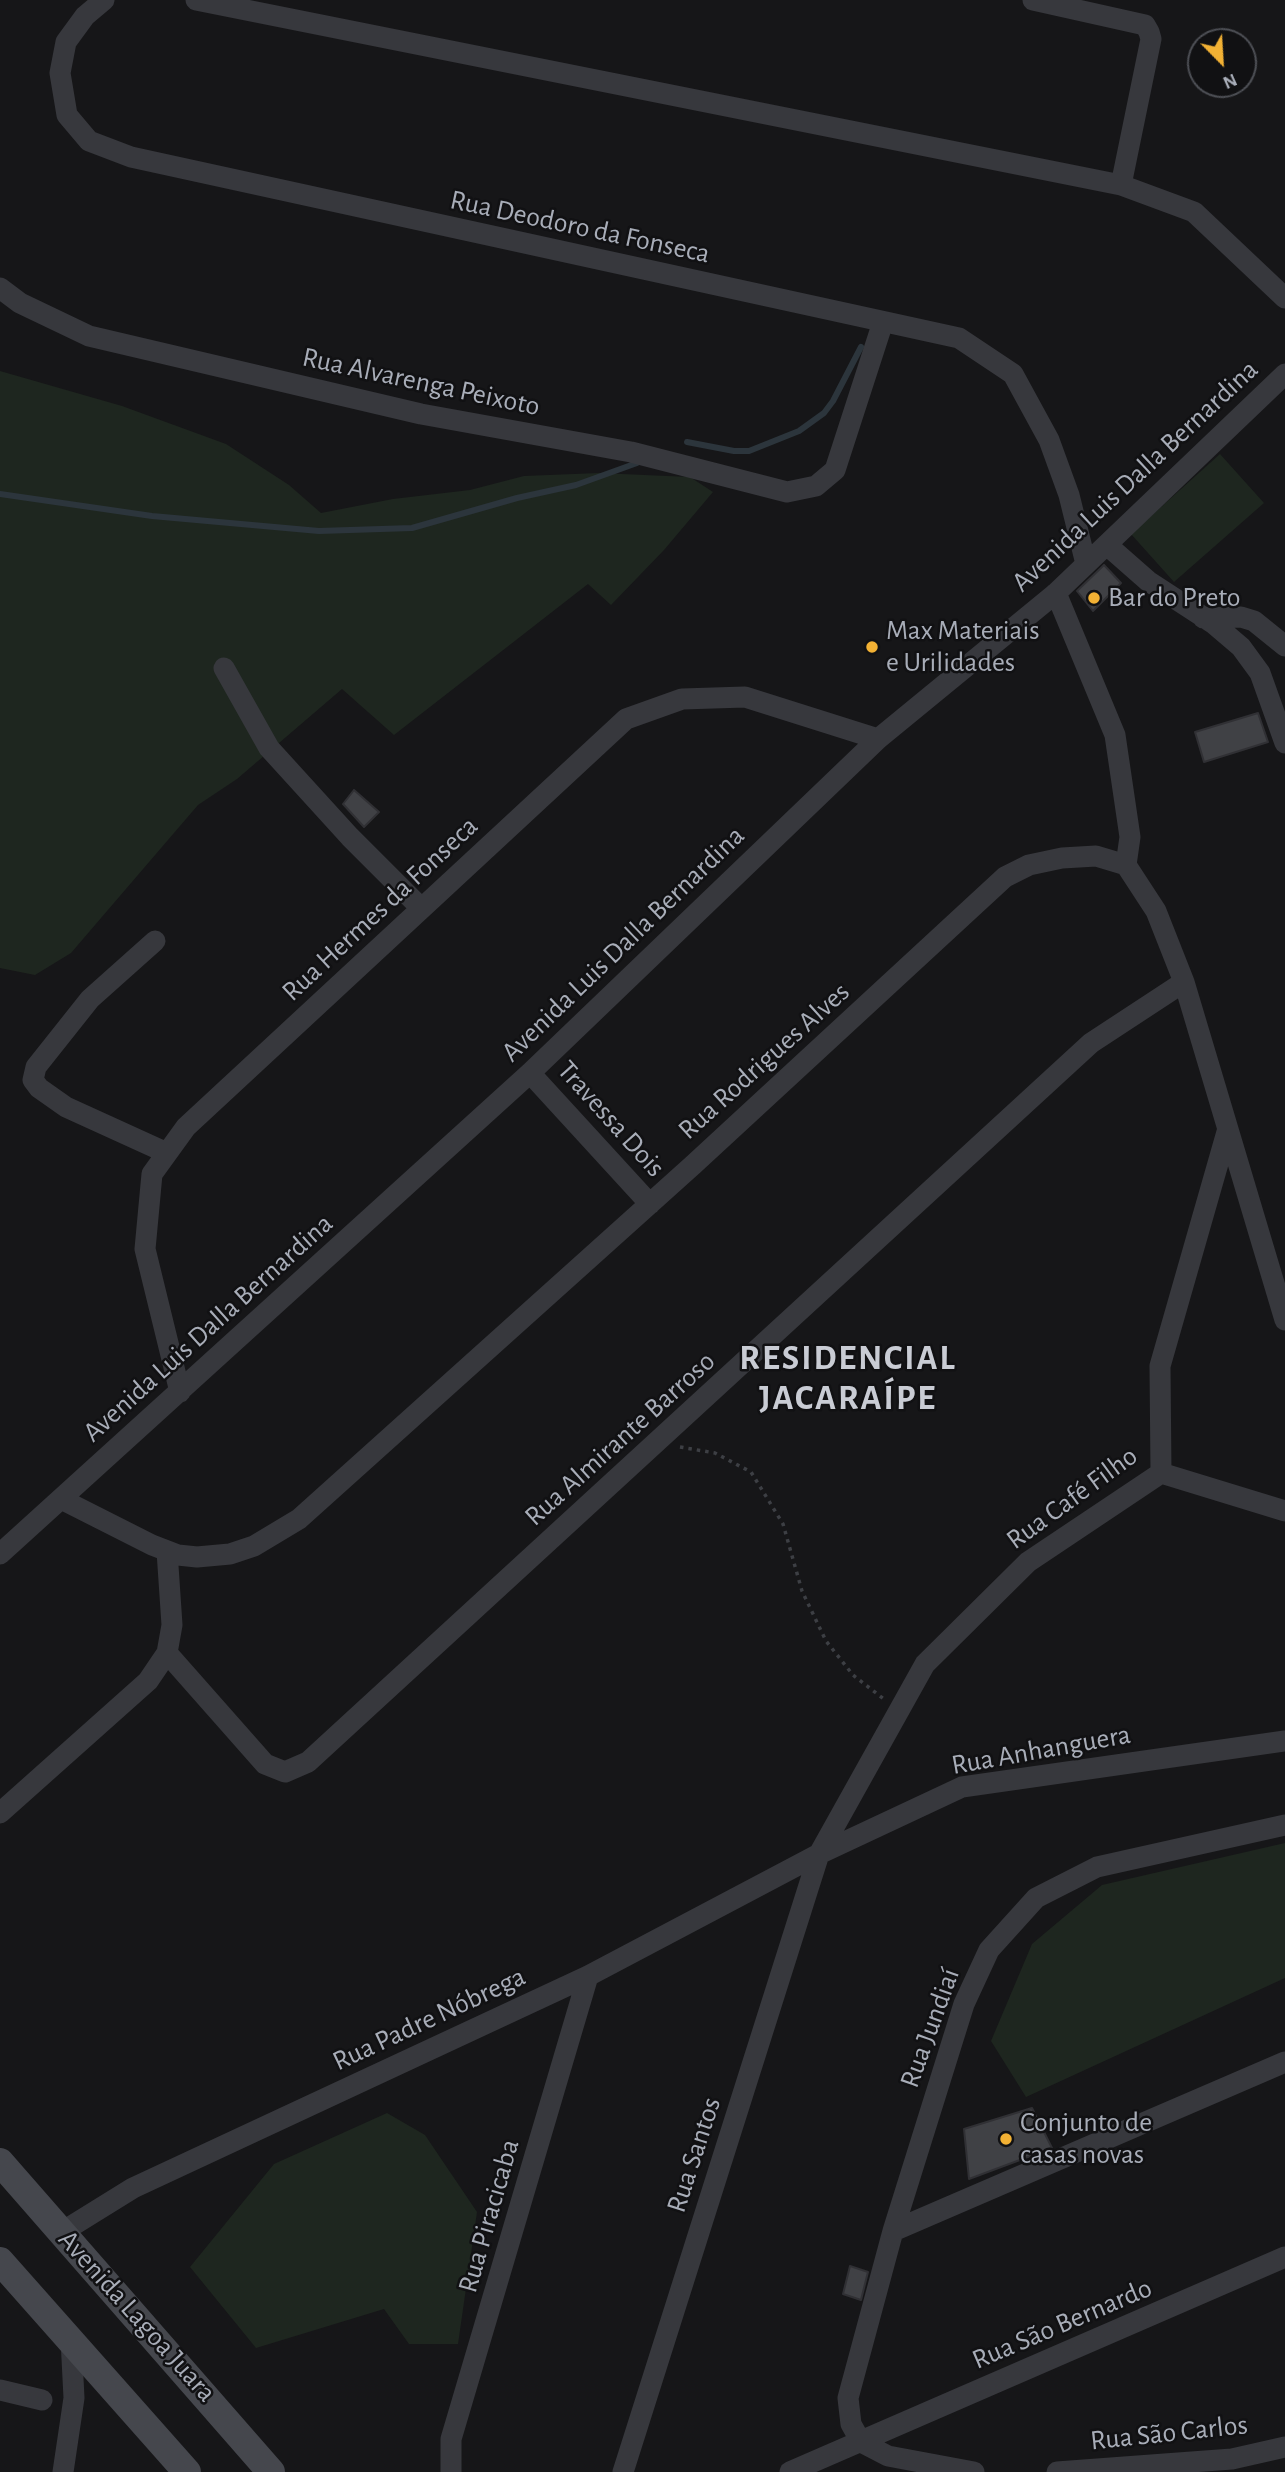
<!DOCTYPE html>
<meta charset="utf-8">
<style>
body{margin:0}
#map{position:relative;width:1285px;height:2472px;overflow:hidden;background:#161618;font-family:"Alegreya Sans",sans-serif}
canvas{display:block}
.north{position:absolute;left:1187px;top:28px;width:70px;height:70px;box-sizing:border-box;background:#111113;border:2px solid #4d4f55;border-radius:50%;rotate:156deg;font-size:19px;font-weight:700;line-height:28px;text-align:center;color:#a8adb8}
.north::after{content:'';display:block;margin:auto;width:24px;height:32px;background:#f2b134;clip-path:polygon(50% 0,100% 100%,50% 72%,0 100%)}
</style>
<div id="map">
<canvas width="1285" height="2472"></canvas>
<div class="north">N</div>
</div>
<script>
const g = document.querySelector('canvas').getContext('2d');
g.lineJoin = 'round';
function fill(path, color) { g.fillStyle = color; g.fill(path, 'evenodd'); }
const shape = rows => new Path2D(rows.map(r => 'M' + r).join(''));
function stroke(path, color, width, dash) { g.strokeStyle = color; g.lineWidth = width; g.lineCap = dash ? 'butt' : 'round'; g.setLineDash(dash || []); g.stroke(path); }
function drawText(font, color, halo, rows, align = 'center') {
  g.font = font + ' "Alegreya Sans",sans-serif'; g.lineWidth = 5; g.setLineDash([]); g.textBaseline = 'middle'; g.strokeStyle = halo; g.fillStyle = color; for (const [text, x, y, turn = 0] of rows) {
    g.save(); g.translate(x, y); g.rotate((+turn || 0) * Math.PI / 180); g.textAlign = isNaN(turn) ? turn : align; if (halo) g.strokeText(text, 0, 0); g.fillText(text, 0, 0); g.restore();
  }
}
const green = shape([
 [0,371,122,406,226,444,289,485,321,513,393,499,470,490,524,476,599,473,690,477,713,492,664,550,611,605,588,584,394,735,342,689,237,779,198,805,71,953,35,975,0,968],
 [1220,454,1264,503,1174,582,1131,534],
 [1285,1843,1285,1978,1026,2097,991,2041,1032,1944,1102,1885],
 [387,2113,425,2135,477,2212,458,2344,409,2344,384,2309,256,2348,190,2267,274,2164]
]);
const stream = shape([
 [687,442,734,451,749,451,799,431,824,413,833,401,861,347],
 [0,494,152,516,319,531,412,528,517,498,576,485,637,463]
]);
const building = shape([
 [1104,565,1121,583,1093,611,1077,591,1104,565],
 [1258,713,1268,742,1204,762,1195,732,1258,713],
 [354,790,379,812,364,827,343,804,354,790],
 [1032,2108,1052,2148,969,2179,964,2129,1032,2108],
 [850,2266,868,2272,861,2300,843,2294,850,2266]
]);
const path = shape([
 [680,1447,715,1453,751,1472,783,1524,802,1591,826,1641,853,1675,885,1700]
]);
const minor = shape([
 [104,0,85,16,66,42,60,73,67,115,89,141,131,157,959,338,1013,374,1049,440,1069,495,1086,564],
 [196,0,1121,185,1194,212,1285,298],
 [1033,0,1145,25,1149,32,1151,39,1121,185],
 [0,288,20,303,89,336,421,414,631,452,787,492,816,486,835,470,883,322],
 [1107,545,1148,581,1214,624,1241,647,1260,673,1285,743],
 [1056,593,1115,735,1130,837,1126,865],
 [1203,618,1241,617,1254,621,1285,646],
 [224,668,269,748,350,837,421,908],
 [155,941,90,999,36,1067,33,1080,39,1088,66,1107,167,1153],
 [530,1073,650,1204],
 [180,1392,145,1249,152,1174,186,1127,626,719,682,699,745,697,878,739],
 [1161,1473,1160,1366,1227,1132],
 [1161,1473,1285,1511],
 [61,1499,152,1545,178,1555,197,1557,230,1554,254,1546,299,1519,693,1165,1005,877,1029,865,1062,858,1096,856,1126,865,1156,911,1184,982,1285,1320],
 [0,1554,530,1073,878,739,1056,593,1285,374],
 [167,1653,265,1764,285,1772,308,1762,1091,1043,1184,982],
 [0,1813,148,1681,167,1653,172,1625,167,1551],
 [893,2231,1285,2062],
 [62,2232,133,2188,588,1976,819,1854,962,1787,1285,1741],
 [0,2390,42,2400],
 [861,2442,851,2424,848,2398,893,2231,964,2004,989,1950,1036,1898,1097,1867,1285,1825],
 [861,2442,888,2456,974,2472],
 [63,2472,74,2398,71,2339],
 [451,2472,451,2439,588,1976],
 [623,2472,819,1854,925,1664,1028,1562,1161,1473],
 [790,2472,1285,2257],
 [1057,2472,1232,2459,1285,2447]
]);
const secondary = shape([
 [0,2162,271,2472],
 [0,2261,187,2472]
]);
const markers = [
 [1094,598,7,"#f2b134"],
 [872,647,7,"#f2b134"],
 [1006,2139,7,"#f2b134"]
];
const streetNames = [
 ["Rua Deodoro da Fonseca",580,227,12],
 ["Rua Alvarenga Peixoto",421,382,12],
 ["Avenida Luis Dalla Bernardina",1135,476,-43],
 ["Rua Hermes da Fonseca",380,909,-43],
 ["Avenida Luis Dalla Bernardina",623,944,-44],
 ["Rua Rodrigues Alves",764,1061,-42],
 ["Travessa Dois",611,1119,48],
 ["Avenida Luis Dalla Bernardina",208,1328,-42],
 ["Rua Almirante Barroso",620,1439,-42],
 ["Rua Café Filho",1072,1498,-36],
 ["Rua Anhanguera",1041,1750,-10],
 ["Rua Padre Nóbrega",429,2019,-25],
 ["Rua Jundiaí",930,2028,-70],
 ["Rua Santos",694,2155,-72],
 ["Rua Piracicaba",489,2216,-74],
 ["Avenida Lagoa Juara",137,2316,48],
 ["Rua São Bernardo",1062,2324,-23],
 ["Rua São Carlos",1169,2433,-6]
];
const poiNames = [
 ["Bar do Preto",1108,598],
 ["Max Materiais",886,631],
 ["e Urilidades",886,663],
 ["Conjunto de",1020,2123],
 ["casas novas",1020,2155]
];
const districtNames = [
 ["RESIDENCIAL",848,1358],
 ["JACARAÍPE",848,1398]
];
fill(green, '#1e261f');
stroke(stream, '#2c353c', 6);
fill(building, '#404145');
stroke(building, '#303034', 2);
stroke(path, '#3d3f44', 3.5, [3.5, 5]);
stroke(minor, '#37383d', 21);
stroke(secondary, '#45474d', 28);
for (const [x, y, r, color] of markers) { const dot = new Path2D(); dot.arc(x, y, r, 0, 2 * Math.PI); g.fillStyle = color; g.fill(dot); stroke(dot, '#111113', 2.5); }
drawText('28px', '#a8adb8', '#111113', streetNames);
drawText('28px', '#a8adb8', '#111113', poiNames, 'left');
g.letterSpacing = '2px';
drawText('bold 35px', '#c9ccd4', '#111113', districtNames);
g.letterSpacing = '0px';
</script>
